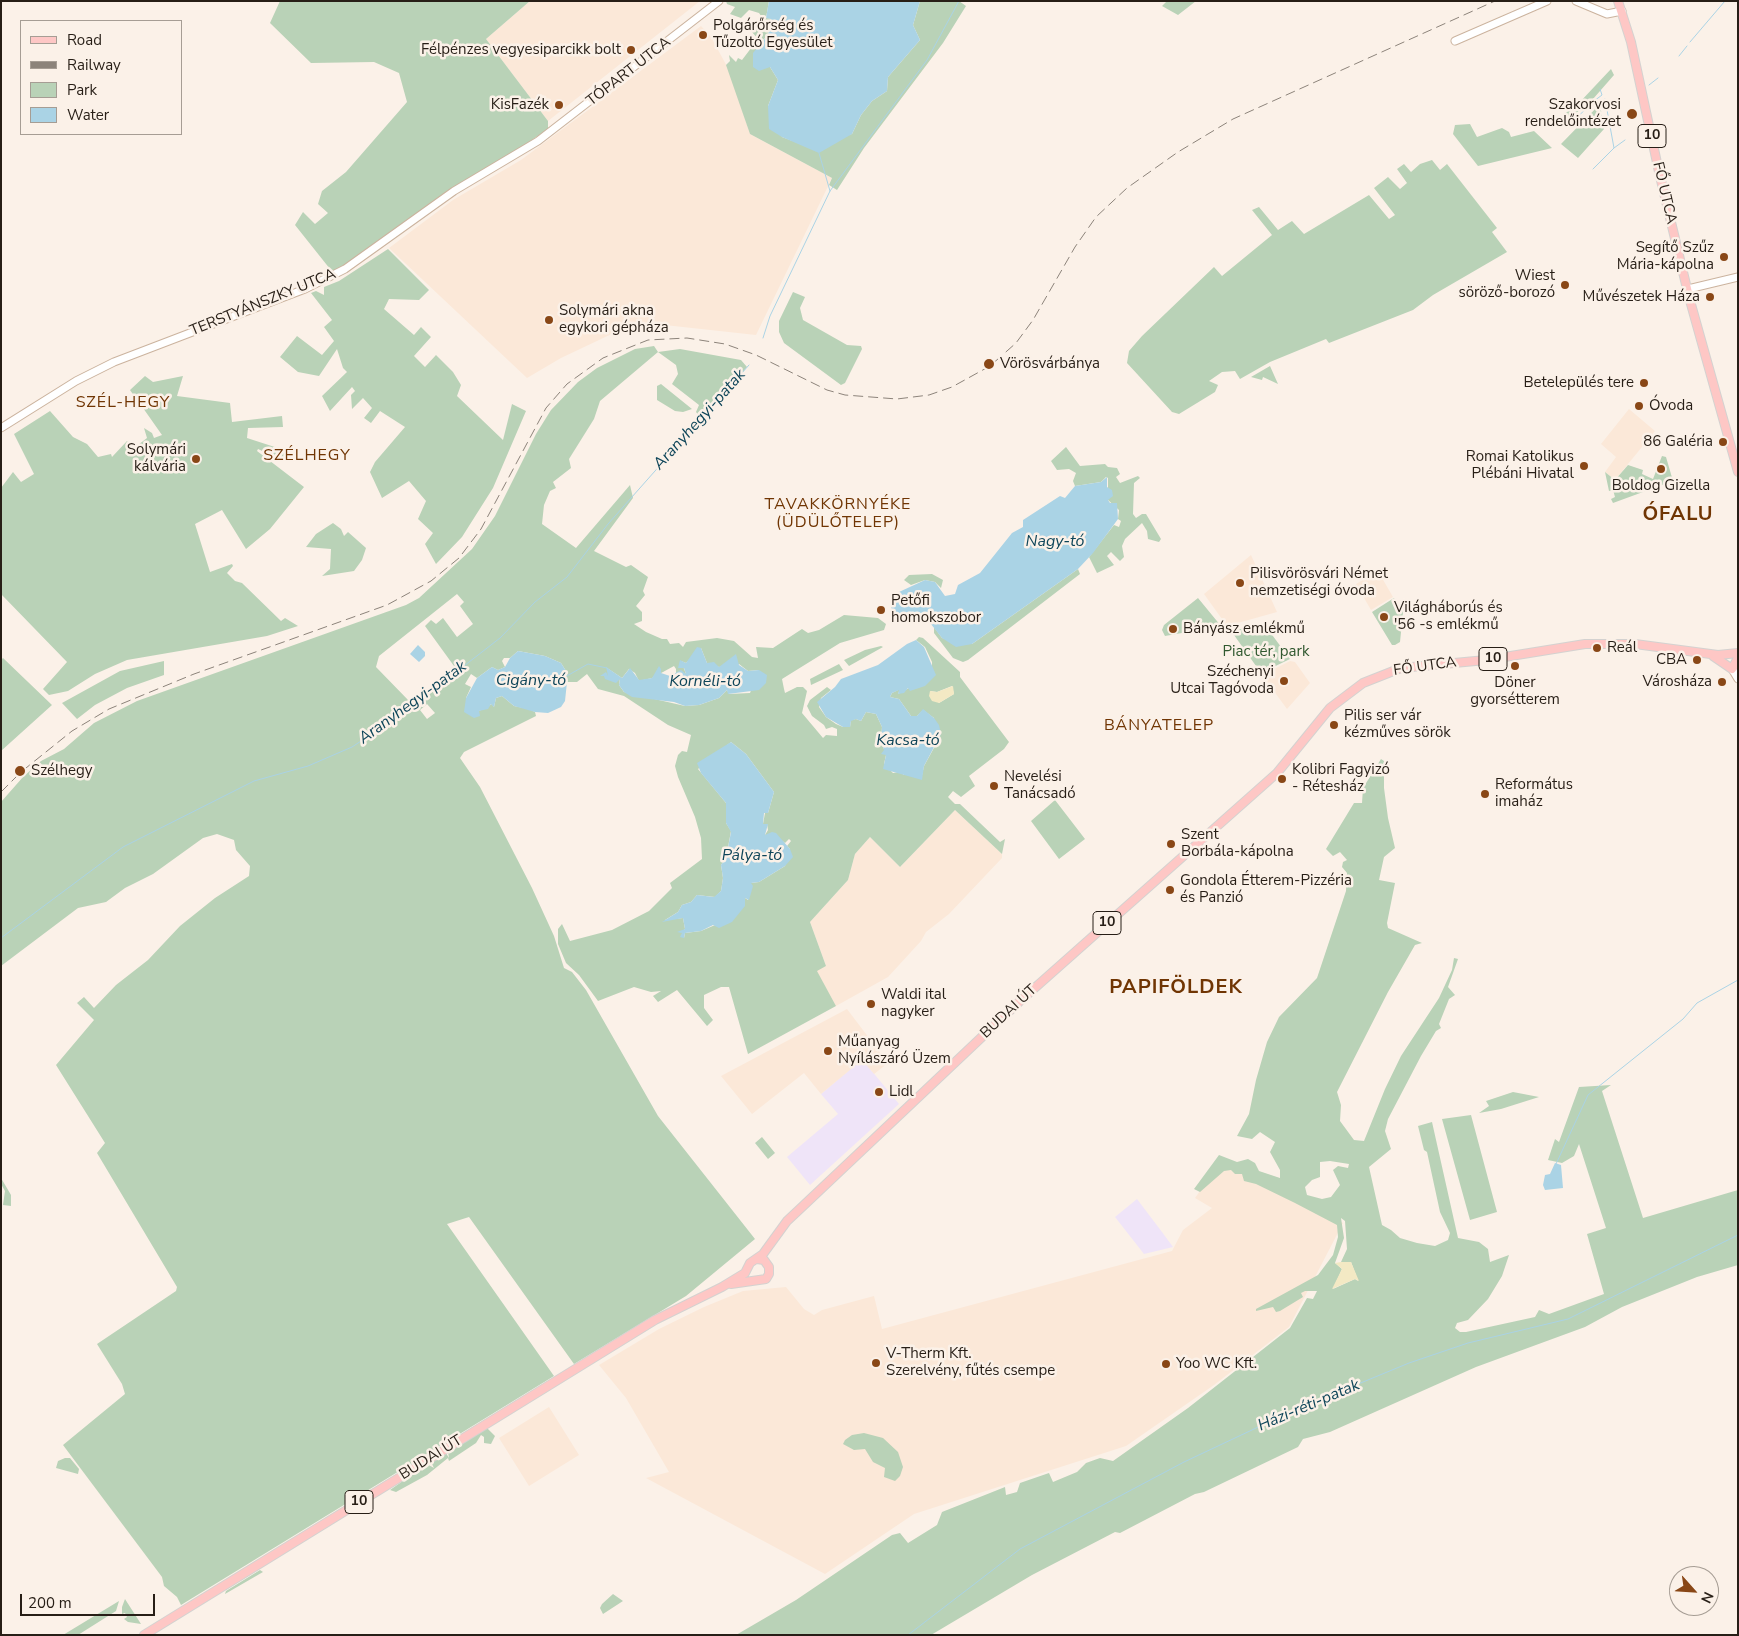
<!DOCTYPE html>
<meta charset="utf-8">
<style>
body{margin:0}
#map{position:relative;width:1739px;height:1636px;overflow:hidden;background:#fbf1e8;font-family:"Nunito Sans",sans-serif}
canvas{display:block}
.frame{position:absolute;inset:0;border:2px solid #271e16;pointer-events:none}
.legend{position:absolute;left:20px;top:20px;width:162px;height:115px;box-sizing:border-box;background:#fbf1e8;border:1px solid #a69d94;margin:0;padding:6px 9px;list-style:none;font-size:15px;color:#271e16}
.legend li{display:flex;align-items:center;gap:10px;height:25px}
.legend b{width:25px;border:1px solid #a69d94}
.north{position:absolute;left:1669px;top:1566px;width:50px;height:50px;box-sizing:border-box;background:#fbf1e8;border:1px solid #a69d94;border-radius:50%;rotate:116deg;font-size:14px;font-weight:700;line-height:20px;text-align:center;color:#271e16}
.north::after{content:'';display:block;margin:auto;width:18px;height:22px;background:#894716;clip-path:polygon(50% 0,100% 100%,50% 72%,0 100%)}
.scale{position:absolute;left:20px;top:1594px;width:135px;height:22px;box-sizing:border-box;border:2px solid #271e16;border-top:0;padding-left:6px;font-size:15px;line-height:18px;white-space:nowrap;color:#271e16;-webkit-text-stroke:4px #fbf1e8;paint-order:stroke}
</style>
<div id="map">
<canvas width="1739" height="1636"></canvas>
<div class="frame"></div>
<ul class="legend">
<li><b style="height:6px;background:#fec7c5"></b>Road</li>
<li><b style="height:6px;background:#8c837a"></b>Railway</li>
<li><b style="height:14px;background:#b9d2b7"></b>Park</li>
<li><b style="height:14px;background:#aad3e5"></b>Water</li>
</ul>
<div class="north">N</div>
<div class="scale">200 m</div>
</div>
<script>
const g = document.querySelector('canvas').getContext('2d');
g.lineJoin = 'round';
function fill(path, color) { g.fillStyle = color; g.fill(path, 'evenodd'); }
const shape = rows => new Path2D(rows.map(r => 'M' + r).join(''));
function stroke(path, color, width, dash) { g.strokeStyle = color; g.lineWidth = width; g.lineCap = dash ? 'butt' : 'round'; g.setLineDash(dash || []); g.stroke(path); }
function drawText(font, color, halo, rows, align = 'center') {
  g.font = font + ' "Nunito Sans",sans-serif'; g.lineWidth = 5; g.setLineDash([]); g.textBaseline = 'middle'; g.strokeStyle = halo; g.fillStyle = color; for (const [text, x, y, turn = 0] of rows) {
    g.save(); g.translate(x, y); g.rotate((+turn || 0) * Math.PI / 180); g.textAlign = isNaN(turn) ? turn : align; if (halo) g.strokeText(text, 0, 0); g.fillText(text, 0, 0); g.restore();
  }
}
const commercial = shape([
 [862,1059,899,1104,810,1185,787,1157,838,1114,821,1094],
 [1137,1199,1162,1232,1173,1247,1144,1254,1115,1217]
]);
const built = shape([
 [530,1,700,1,548,121,486,39],
 [701,26,711,37,729,70,750,134,832,178,756,335,637,322,561,358,527,378,389,248,453,200,521,160],
 [1629,409,1655,431,1615,480,1605,472,1616,457,1601,444],
 [1251,555,1277,612,1227,626,1204,594],
 [1378,571,1393,597,1371,610,1356,584],
 [1290,661,1295,662,1310,683,1287,709,1262,675],
 [955,810,1002,854,1002,858,949,914,926,932,921,941,888,977,836,1006,816,970,826,966,810,922,848,880,855,854,870,837,900,867],
 [847,1009,888,1063,874,1074,862,1060,821,1094,804,1073,752,1114,721,1076],
 [1223,1159,1343,1223,1289,1327,1214,1385,1126,1446,914,1514,825,1574,646,1478,669,1472,626,1398,599,1365,659,1329,704,1307,743,1291,786,1287,804,1309,814,1315,822,1310,874,1296,882,1329,1172,1251,1183,1230,1212,1208,1195,1198],
 [549,1407,579,1455,529,1486,499,1438]
]);
const green = shape([
 [280,1,530,1,486,39,548,121,548,129,334,274,295,225,303,212,315,224,328,213,318,204,322,191,346,172,407,102,399,73,374,62,311,63,270,23],
 [726,1,769,1,766,18,772,19,772,24,767,36,757,46,778,80,768,106,782,137,798,143,852,134,861,115,872,101,887,91,888,77,920,40,913,25,920,1,959,1,966,6,943,43,864,148,837,190,829,185,832,178,750,134,726,65,730,61,729,55,736,62,738,58,742,60,758,39,746,25,757,27,764,20,759,13,749,10,741,18,730,14,735,7,727,4],
 [1167,1,1196,1,1178,15,1162,6],
 [1611,69,1614,75,1593,99,1563,124,1557,123,1559,118,1579,103],
 [1600,104,1604,129,1578,158,1561,144],
 [1470,124,1477,137,1502,128,1509,132,1511,137,1534,131,1552,148,1478,166,1453,134,1455,125],
 [1432,160,1440,170,1447,164,1497,228,1492,232,1507,252,1433,295,1413,310,1329,343,1326,339,1270,362,1240,379,1235,371,1222,372,1209,381,1218,385,1215,392,1179,414,1172,412,1127,363,1129,351,1142,336,1214,267,1222,276,1272,235,1252,210,1259,207,1278,230,1292,221,1304,234,1369,195,1389,219,1395,215,1374,188,1388,177,1400,189,1407,183,1397,169,1404,164,1411,172,1420,164],
 [388,249,429,290,419,300,389,299,384,309,414,335,421,327,431,337,414,356,425,367,436,355,453,372,461,385,457,396,503,440,512,404,526,411,493,488,462,537,436,564,425,544,433,533,418,519,426,501,409,481,382,498,370,472,375,462,405,427,380,411,371,423,364,418,372,408,363,398,352,409,351,395,355,391,352,387,330,411,322,396,347,372,343,368,337,349,319,376,298,372,280,357,297,336,322,355,334,341,324,327,332,320,311,293,316,291,324,295,324,287,339,281],
 [793,292,805,297,800,308,803,320,847,345,861,346,862,349,845,383,841,385,784,343,779,332,779,321],
 [654,346,658,352,680,349,741,360,747,367,703,420,696,412,699,405,672,384,678,374,676,365,658,352,600,401,594,419,569,459,571,468,553,482,556,488,550,491,544,505,542,524,576,548,630,485,633,498,594,551,626,567,631,565,648,577,643,591,645,595,636,606,642,612,642,621,634,624,646,632,662,639,667,639,670,644,679,643,683,647,686,642,717,638,734,641,752,657,758,658,756,647,773,648,802,629,808,633,819,630,844,615,878,618,886,624,884,630,840,643,782,679,784,689,785,693,797,687,803,687,807,691,802,713,823,738,826,735,837,736,837,729,832,727,826,729,824,725,812,716,807,706,810,700,827,687,831,690,821,698,819,707,826,717,836,724,843,727,850,727,851,720,856,719,861,721,866,712,876,714,882,727,881,741,886,755,884,764,893,773,900,772,904,775,922,775,924,766,935,746,934,718,923,710,917,716,911,716,899,699,890,697,892,693,900,689,898,694,909,688,932,666,932,662,925,647,916,640,919,637,923,638,960,672,960,677,1009,742,1004,749,969,776,975,786,961,797,953,791,948,797,955,804,960,804,1000,842,1005,839,1002,854,955,810,900,867,870,837,855,854,848,880,810,922,826,966,817,971,836,1006,748,1054,729,987,721,987,704,995,704,1008,713,1020,707,1026,677,990,658,1002,653,996,661,991,651,992,634,987,598,1001,579,975,566,963,558,944,558,929,562,924,570,941,612,930,649,911,672,888,670,883,702,859,701,838,695,817,678,777,675,766,678,755,682,751,687,752,691,735,668,725,624,696,598,689,587,674,577,682,567,682,566,671,561,663,545,656,518,651,510,658,504,658,502,661,505,667,498,670,492,667,477,678,471,674,465,684,471,687,466,698,479,711,492,704,494,707,496,698,502,696,514,706,529,709,535,712,536,716,464,752,460,758,480,787,532,888,554,936,564,968,572,972,586,990,658,1116,755,1239,686,1296,574,1364,469,1217,447,1224,554,1376,181,1605,177,1597,164,1586,162,1577,63,1445,125,1394,122,1384,97,1344,176,1291,177,1287,97,1153,105,1143,56,1065,94,1020,77,1003,84,997,94,1008,116,985,148,960,180,926,215,898,249,876,250,866,236,850,234,840,217,834,203,838,153,874,125,888,106,902,78,908,1,966,1,802,23,777,41,761,64,749,94,723,137,701,406,605,419,598,472,549,495,516,536,434,551,410,578,382,597,368,635,349],
 [457,594,464,602,460,606,473,624,457,637,443,618,436,624,431,620,425,626,454,666,430,689,410,702,376,667,379,656],
 [701,648,707,663,719,667,739,664,748,671,759,670,750,693,729,694,727,690,719,698,699,705,685,706,624,692,619,685,620,678,605,676,608,676,609,673,607,668,622,678,629,669,635,673,639,681,652,678,674,666,676,669,676,674,686,674,681,661,686,663],
 [952,686,954,694,939,703,930,691,937,692],
 [427,704,435,713,427,719,420,710],
 [731,742,746,754,774,792,768,813,765,813,763,824,767,824,768,830,765,835,777,837,785,843,789,839,791,841,787,846,790,849,785,866,759,882,751,883,748,900,745,898,734,917,701,931,685,933,684,938,682,933,685,929,683,918,665,920,678,912,682,905,691,902,697,895,715,897,721,891,723,878,721,865,726,858,731,831,726,823,726,803,698,769],
 [1270,366,1278,384,1263,377,1262,380,1251,377],
 [145,376,153,382,183,376,177,396,230,403,232,422,282,416,283,427,248,428,247,438,287,451,286,462,258,449,257,451,304,487,270,529,246,549,222,510,195,524,210,572,232,564,233,566,227,573,235,581,242,583,281,621,285,618,298,626,267,636,127,660,95,674,68,691,49,695,43,689,67,662,1,594,1,488,13,472,21,482,34,474,14,434,50,411,73,437,87,444,98,457,111,454,112,457,127,441,133,447,138,445,147,438,144,428,152,433,154,438,162,435,143,408,147,408,143,399,141,406,130,390],
 [661,384,692,409,683,412,675,411,657,400,657,386],
 [1066,447,1080,466,1105,464,1108,467,1117,468,1120,474,1116,477,1120,483,1138,476,1140,478,1134,483,1133,514,1136,518,1142,514,1146,514,1161,539,1159,542,1148,539,1147,531,1142,523,1125,539,1122,546,1124,557,1120,561,1111,552,1107,556,1114,565,1097,573,1089,557,1114,525,1119,527,1121,521,1118,519,1119,510,1108,500,1108,478,1106,477,1101,482,1075,486,1073,481,1076,473,1069,469,1057,470,1051,461],
 [1662,456,1666,457,1673,481,1613,503,1611,499,1615,497,1613,490,1609,491,1605,472,1615,480,1628,465,1643,470,1642,474,1653,479],
 [333,523,341,529,344,536,348,532,366,548,362,560,354,571,322,576,330,569,331,549,306,547,316,534],
 [1078,569,1080,574,968,660,963,662,953,658,934,633,934,627,942,638,972,644],
 [932,574,943,580,941,588,935,582,925,580,911,585,904,580,909,575],
 [1198,598,1221,626,1165,636,1162,630,1164,625],
 [1394,598,1403,612,1400,642,1395,645,1392,645,1372,612],
 [1264,624,1290,659,1261,673,1234,635,1236,630],
 [881,646,883,647,849,666,844,660,865,650],
 [3,658,52,705,1,751,1,660],
 [164,661,164,675,127,688,95,705,77,719,62,703,120,671],
 [839,664,843,670,811,685,810,679],
 [1381,759,1384,761,1384,788,1388,818,1395,848,1384,857,1379,880,1395,883,1387,923,1388,928,1422,943,1415,945,1388,992,1337,1092,1341,1105,1340,1121,1354,1140,1364,1141,1385,1089,1401,1056,1439,998,1452,970,1454,958,1458,959,1448,987,1455,995,1449,999,1439,1024,1441,1028,1436,1031,1421,1056,1388,1119,1385,1131,1391,1149,1369,1167,1382,1225,1391,1230,1400,1238,1417,1243,1435,1246,1448,1240,1450,1233,1440,1212,1427,1152,1424,1150,1418,1126,1432,1122,1458,1238,1479,1242,1488,1249,1490,1262,1509,1255,1502,1276,1488,1299,1468,1320,1457,1323,1455,1328,1460,1332,1466,1332,1535,1317,1539,1310,1549,1314,1604,1294,1587,1234,1606,1228,1579,1144,1574,1156,1562,1163,1548,1160,1555,1139,1559,1142,1579,1087,1611,1085,1602,1091,1643,1218,1738,1190,1738,1265,1697,1277,1622,1307,1585,1327,1476,1367,1330,1432,1303,1439,1298,1447,1204,1492,1195,1494,1120,1533,1115,1532,1032,1575,931,1635,736,1635,796,1600,892,1535,900,1533,908,1543,937,1525,942,1512,990,1493,1005,1487,1006,1495,1017,1492,1020,1483,1049,1473,1053,1482,1077,1472,1086,1463,1100,1458,1113,1461,1188,1408,1290,1328,1307,1298,1313,1299,1317,1291,1305,1291,1301,1293,1303,1297,1280,1311,1276,1312,1273,1307,1256,1311,1256,1309,1318,1275,1333,1255,1338,1237,1337,1225,1295,1203,1256,1184,1244,1181,1242,1174,1235,1174,1231,1170,1224,1171,1200,1192,1194,1189,1219,1155,1237,1162,1248,1159,1255,1163,1259,1171,1280,1178,1280,1170,1270,1152,1275,1142,1260,1132,1252,1139,1237,1136,1249,1114,1256,1080,1267,1042,1279,1017,1317,978,1346,891,1347,873,1342,867,1343,862,1347,860,1340,852,1333,856,1326,849,1354,803,1362,803,1363,788],
 [1330,1161,1349,1164,1348,1168,1338,1166,1333,1170,1340,1185,1331,1197,1322,1199,1307,1195,1305,1187,1312,1180,1320,1177,1320,1162],
 [1341,1218,1345,1221,1347,1249,1341,1262,1351,1262,1358,1281,1355,1279,1333,1289,1342,1269,1335,1263,1344,1238],
 [1055,800,1085,839,1059,859,1031,821],
 [1513,1092,1539,1097,1501,1109,1479,1113,1489,1106,1486,1101],
 [1471,1115,1497,1212,1470,1220,1442,1119],
 [762,1137,775,1153,768,1159,755,1143],
 [1,1178,11,1195,11,1206,3,1205,5,1191,1,1184],
 [486,1427,495,1436,491,1444,484,1443,484,1437,481,1435,476,1443,449,1461,448,1458,427,1475,396,1492,390,1490,427,1464,434,1468,431,1462,446,1453,449,1458,448,1452],
 [864,1433,883,1438,898,1452,903,1467,900,1476,895,1481,884,1477,885,1468,873,1462,865,1449,854,1450,843,1444,845,1440,852,1435],
 [65,1458,70,1458,79,1469,78,1474,56,1468,58,1461],
 [260,1570,263,1572,225,1594,226,1591],
 [613,1594,623,1601,603,1614,600,1608,602,1604],
 [125,1599,141,1624,128,1622,124,1619,127,1617,125,1613,122,1614,122,1607],
 [119,1601,116,1611,78,1635,63,1635]
]);
const sand = shape([
 [953,686,954,694,939,703,932,701,929,696,930,691,937,692],
 [1341,1262,1351,1262,1359,1281,1355,1279,1332,1289,1342,1269,1335,1263]
]);
const water = shape([
 [769,1,920,1,913,25,920,40,888,77,887,91,872,101,861,115,852,134,819,153,782,137,769,129,768,106,778,80,770,67,759,71,753,67,753,53,767,36,772,24,771,19,766,18],
 [1107,477,1107,487,1112,490,1113,496,1108,500,1110,503,1117,503,1118,519,1093,553,1078,569,972,644,956,647,942,638,927,619,903,622,894,615,891,607,893,600,899,592,925,580,935,582,945,596,955,594,958,585,980,573,1012,533,1023,527,1023,520,1060,496,1065,498,1075,486,1101,482],
 [916,640,924,647,936,675,925,686,910,691,908,688,904,693,898,694,899,690,892,693,890,697,899,699,911,716,917,716,923,709,934,718,939,725,941,734,924,766,922,780,883,769,886,755,881,754,884,750,881,741,878,740,881,738,882,727,876,714,866,712,861,721,856,719,851,721,850,727,843,727,826,717,817,702,835,687,841,679,878,665,907,644],
 [418,645,425,652,425,656,419,662,410,654],
 [697,647,701,648,707,663,714,662,719,667,736,654,739,665,748,671,759,670,767,675,766,683,759,690,728,694,727,690,719,698,699,705,685,706,674,702,632,697,624,692,619,685,620,679,616,683,605,679,604,676,600,676,606,672,608,676,606,667,622,678,630,668,639,680,652,678,659,666,661,669,661,673,670,676,681,670,686,674,684,668,678,668,680,660,686,663],
 [518,651,545,656,561,663,566,671,567,682,565,701,561,707,548,713,535,712,514,706,502,696,496,698,494,707,491,704,488,709,479,711,480,716,474,718,464,712,466,698,477,678,492,667,498,670,505,667,510,658],
 [731,742,746,754,774,792,768,813,764,813,763,824,768,824,765,835,772,832,776,833,790,849,793,857,785,866,759,882,751,883,753,886,749,900,745,898,745,906,732,922,719,928,713,925,701,931,685,933,684,938,680,937,682,933,677,932,685,929,683,918,662,922,678,912,682,905,691,902,697,895,714,897,721,891,723,878,721,865,726,858,731,832,726,823,726,803,701,773,697,763],
 [1555,1163,1561,1165,1563,1188,1545,1190,1543,1185,1545,1175,1550,1174]
]);
const stream = shape([
 [1690,42,1725,1],
 [1679,56,1687,46],
 [1649,85,1658,78],
 [1594,101,1602,95,1600,89],
 [1568,126,1591,104],
 [1614,148,1625,140],
 [819,153,830,191],
 [1593,169,1614,148,1605,99],
 [763,338,770,316,830,191,927,60,959,1],
 [565,677,588,664,607,668],
 [1,938,123,847,254,781,308,766,352,747,402,714,500,638,535,602,567,577,608,524,749,365],
 [1556,1164,1588,1095,1683,1019,1697,1003,1738,980],
 [908,1635,1020,1549,1184,1462,1288,1413,1409,1363,1468,1343,1568,1319,1738,1235]
]);
const secondary = shape([
 [1576,1,1607,14,1622,11],
 [1455,41,1547,1],
 [1688,289,1738,277],
 [1,428,76,381,114,362,305,289,345,269,454,191,538,141,719,1],
 [1732,669,1738,679]
]);
const primary = shape([
 [1618,1,1631,42,1659,172,1689,297,1738,472],
 [1713,656,1732,669,1738,658],
 [731,1284,766,1279,769,1274,769,1267,764,1260,757,1259],
 [144,1635,655,1320,722,1287,745,1273,750,1263,763,1254,787,1221,803,1206,1020,1001,1277,773,1330,708,1363,683,1401,668,1486,660,1585,644,1635,644,1718,655,1738,653]
]);
const rail = shape([
 [1,792,21,772,72,731,109,709,194,674,387,605,431,581,459,558,481,529,546,408,567,384,603,358,648,340,687,338,725,344,756,355,827,390,845,395,897,399,929,395,952,387,990,366,1016,343,1033,320,1075,247,1096,217,1127,188,1178,152,1233,119,1495,1]
]);
const markers = [
 [703,35,5,"#894716"],
 [631,50,5,"#894716"],
 [559,105,5,"#894716"],
 [1632,114,6,"#894716"],
 [1724,257,5,"#894716"],
 [1565,285,5,"#894716"],
 [1710,297,5,"#894716"],
 [549,320,5,"#894716"],
 [989,364,6,"#894716"],
 [1644,383,5,"#894716"],
 [1639,406,5,"#894716"],
 [1723,442,5,"#894716"],
 [196,459,5,"#894716"],
 [1584,466,5,"#894716"],
 [1661,469,5,"#894716"],
 [1240,583,5,"#894716"],
 [881,610,5,"#894716"],
 [1384,617,5,"#894716"],
 [1173,629,5,"#894716"],
 [1597,648,5,"#894716"],
 [1697,660,5,"#894716"],
 [1515,666,5,"#894716"],
 [1284,681,5,"#894716"],
 [1722,682,5,"#894716"],
 [1334,725,5,"#894716"],
 [20,771,6,"#894716"],
 [1282,779,5,"#894716"],
 [994,786,5,"#894716"],
 [1485,794,5,"#894716"],
 [1171,844,5,"#894716"],
 [1170,890,5,"#894716"],
 [871,1004,5,"#894716"],
 [828,1051,5,"#894716"],
 [879,1092,5,"#894716"],
 [876,1363,5,"#894716"],
 [1166,1364,5,"#894716"]
];
const shields = [
 [1652,136,28],
 [1493,659,28],
 [1107,923,28],
 [359,1502,28]
];
const shieldNames = [
 ["10",1652,136],
 ["10",1493,659],
 ["10",1107,923],
 ["10",359,1502]
];
const poiNames = [
 ["Polgárőrség és",713,26],
 ["Tűzoltó Egyesület",713,43],
 ["Félpénzes vegyesiparcikk bolt",621,50,"right"],
 ["KisFazék",549,105,"right"],
 ["Szakorvosi",1621,105,"right"],
 ["rendelőintézet",1621,122,"right"],
 ["Segítő Szűz",1714,248,"right"],
 ["Mária-kápolna",1714,265,"right"],
 ["Wiest",1555,276,"right"],
 ["söröző-borozó",1555,293,"right"],
 ["Művészetek Háza",1700,297,"right"],
 ["Solymári akna",559,311],
 ["egykori gépháza",559,328],
 ["Vörösvárbánya",1000,364],
 ["Betelepülés tere",1634,383,"right"],
 ["Óvoda",1649,406],
 ["86 Galéria",1713,442,"right"],
 ["Solymári",186,450,"right"],
 ["kálvária",186,467,"right"],
 ["Romai Katolikus",1574,457,"right"],
 ["Plébáni Hivatal",1574,474,"right"],
 ["Boldog Gizella",1661,486,"center"],
 ["Pilisvörösvári Német",1250,574],
 ["nemzetiségi óvoda",1250,591],
 ["Petőfi",891,601],
 ["homokszobor",891,618],
 ["Világháborús és",1394,608],
 ["'56 -s emlékmű",1394,625],
 ["Bányász emlékmű",1183,629],
 ["Reál",1607,648],
 ["CBA",1687,660,"right"],
 ["Széchenyi",1274,672,"right"],
 ["Utcai Tagóvoda",1274,689,"right"],
 ["Városháza",1712,682,"right"],
 ["Döner",1515,683,"center"],
 ["gyorsétterem",1515,700,"center"],
 ["Pilis ser vár",1344,716],
 ["kézműves sörök",1344,733],
 ["Kolibri Fagyizó",1292,770],
 ["- Rétesház",1292,787],
 ["Szélhegy",31,771],
 ["Nevelési",1004,777],
 ["Tanácsadó",1004,794],
 ["Református",1495,785],
 ["imaház",1495,802],
 ["Szent",1181,835],
 ["Borbála-kápolna",1181,852],
 ["Gondola Étterem-Pizzéria",1180,881],
 ["és Panzió",1180,898],
 ["Waldi ital",881,995],
 ["nagyker",881,1012],
 ["Műanyag",838,1042],
 ["Nyílászáró Üzem",838,1059],
 ["Lidl",889,1092],
 ["V-Therm Kft.",886,1354],
 ["Szerelvény, fűtés csempe",886,1371],
 ["Yoo WC Kft.",1176,1364]
];
const streetNames = [
 ["TÓPART UTCA",629,72,-38],
 ["FŐ UTCA",1664,193,77],
 ["TERSTYÁNSZKY UTCA",263,303,-22],
 ["FŐ UTCA",1425,667,-8],
 ["BUDAI ÚT",1009,1012,-43],
 ["BUDAI ÚT",431,1458,-32]
];
const parkNames = [
 ["Piac tér, park",1266,652]
];
const neighbourhoodNames = [
 ["SZÉL-HEGY",123,403],
 ["SZÉLHEGY",307,456],
 ["TAVAKKÖRNYÉKE",838,505],
 ["(ÜDÜLŐTELEP)",838,523],
 ["BÁNYATELEP",1159,726]
];
const waterNames = [
 ["Aranyhegyi-patak",700,420,-48],
 ["Nagy-tó",1055,542],
 ["Cigány-tó",531,681],
 ["Kornéli-tó",705,682],
 ["Aranyhegyi-patak",413,703,-36],
 ["Kacsa-tó",908,741],
 ["Pálya-tó",752,856],
 ["Házi-réti-patak",1309,1406,-23]
];
const districtNames = [
 ["ÓFALU",1678,515],
 ["PAPIFÖLDEK",1176,988]
];
fill(commercial, '#efe4f8');
fill(built, '#fbe8d8');
fill(green, '#b9d2b7');
fill(sand, '#f3e9c4');
fill(water, '#aad3e5');
stroke(stream, '#aad3e5', 1);
stroke(secondary, '#cbb39e', 9);
stroke(primary, '#d4d2d0', 10);
stroke(secondary, '#fff', 7);
stroke(primary, '#fec7c5', 8);
stroke(rail, '#8c837a', 1, [10, 5]);
for (const [x, y, r, color] of markers) { const dot = new Path2D(); dot.arc(x, y, r, 0, 2 * Math.PI); g.fillStyle = color; g.fill(dot); stroke(dot, '#fbf1e8', 2); }
for (const [x, y, w] of shields) { const box = new Path2D(); box.roundRect(x - w / 2, y - 11.5, w, 23, 4); g.fillStyle = '#fbf1e8'; g.fill(box); stroke(box, '#271e16', 1); }
drawText('bold 14px', '#271e16', null, shieldNames);
drawText('15px', '#271e16', '#fbf1e8', poiNames, 'left');
drawText('15px', '#271e16', '#fbf1e8', streetNames);
drawText('15px', '#30582f', '#fbf1e8', parkNames);
g.letterSpacing = '1px';
drawText('16px', '#703503', '#fbf1e8', neighbourhoodNames);
g.letterSpacing = '0px';
drawText('italic 16px', '#0e4559', '#fbf1e8', waterNames);
g.letterSpacing = '1px';
drawText('bold 20px', '#703503', '#fbf1e8', districtNames);
g.letterSpacing = '0px';
</script>
